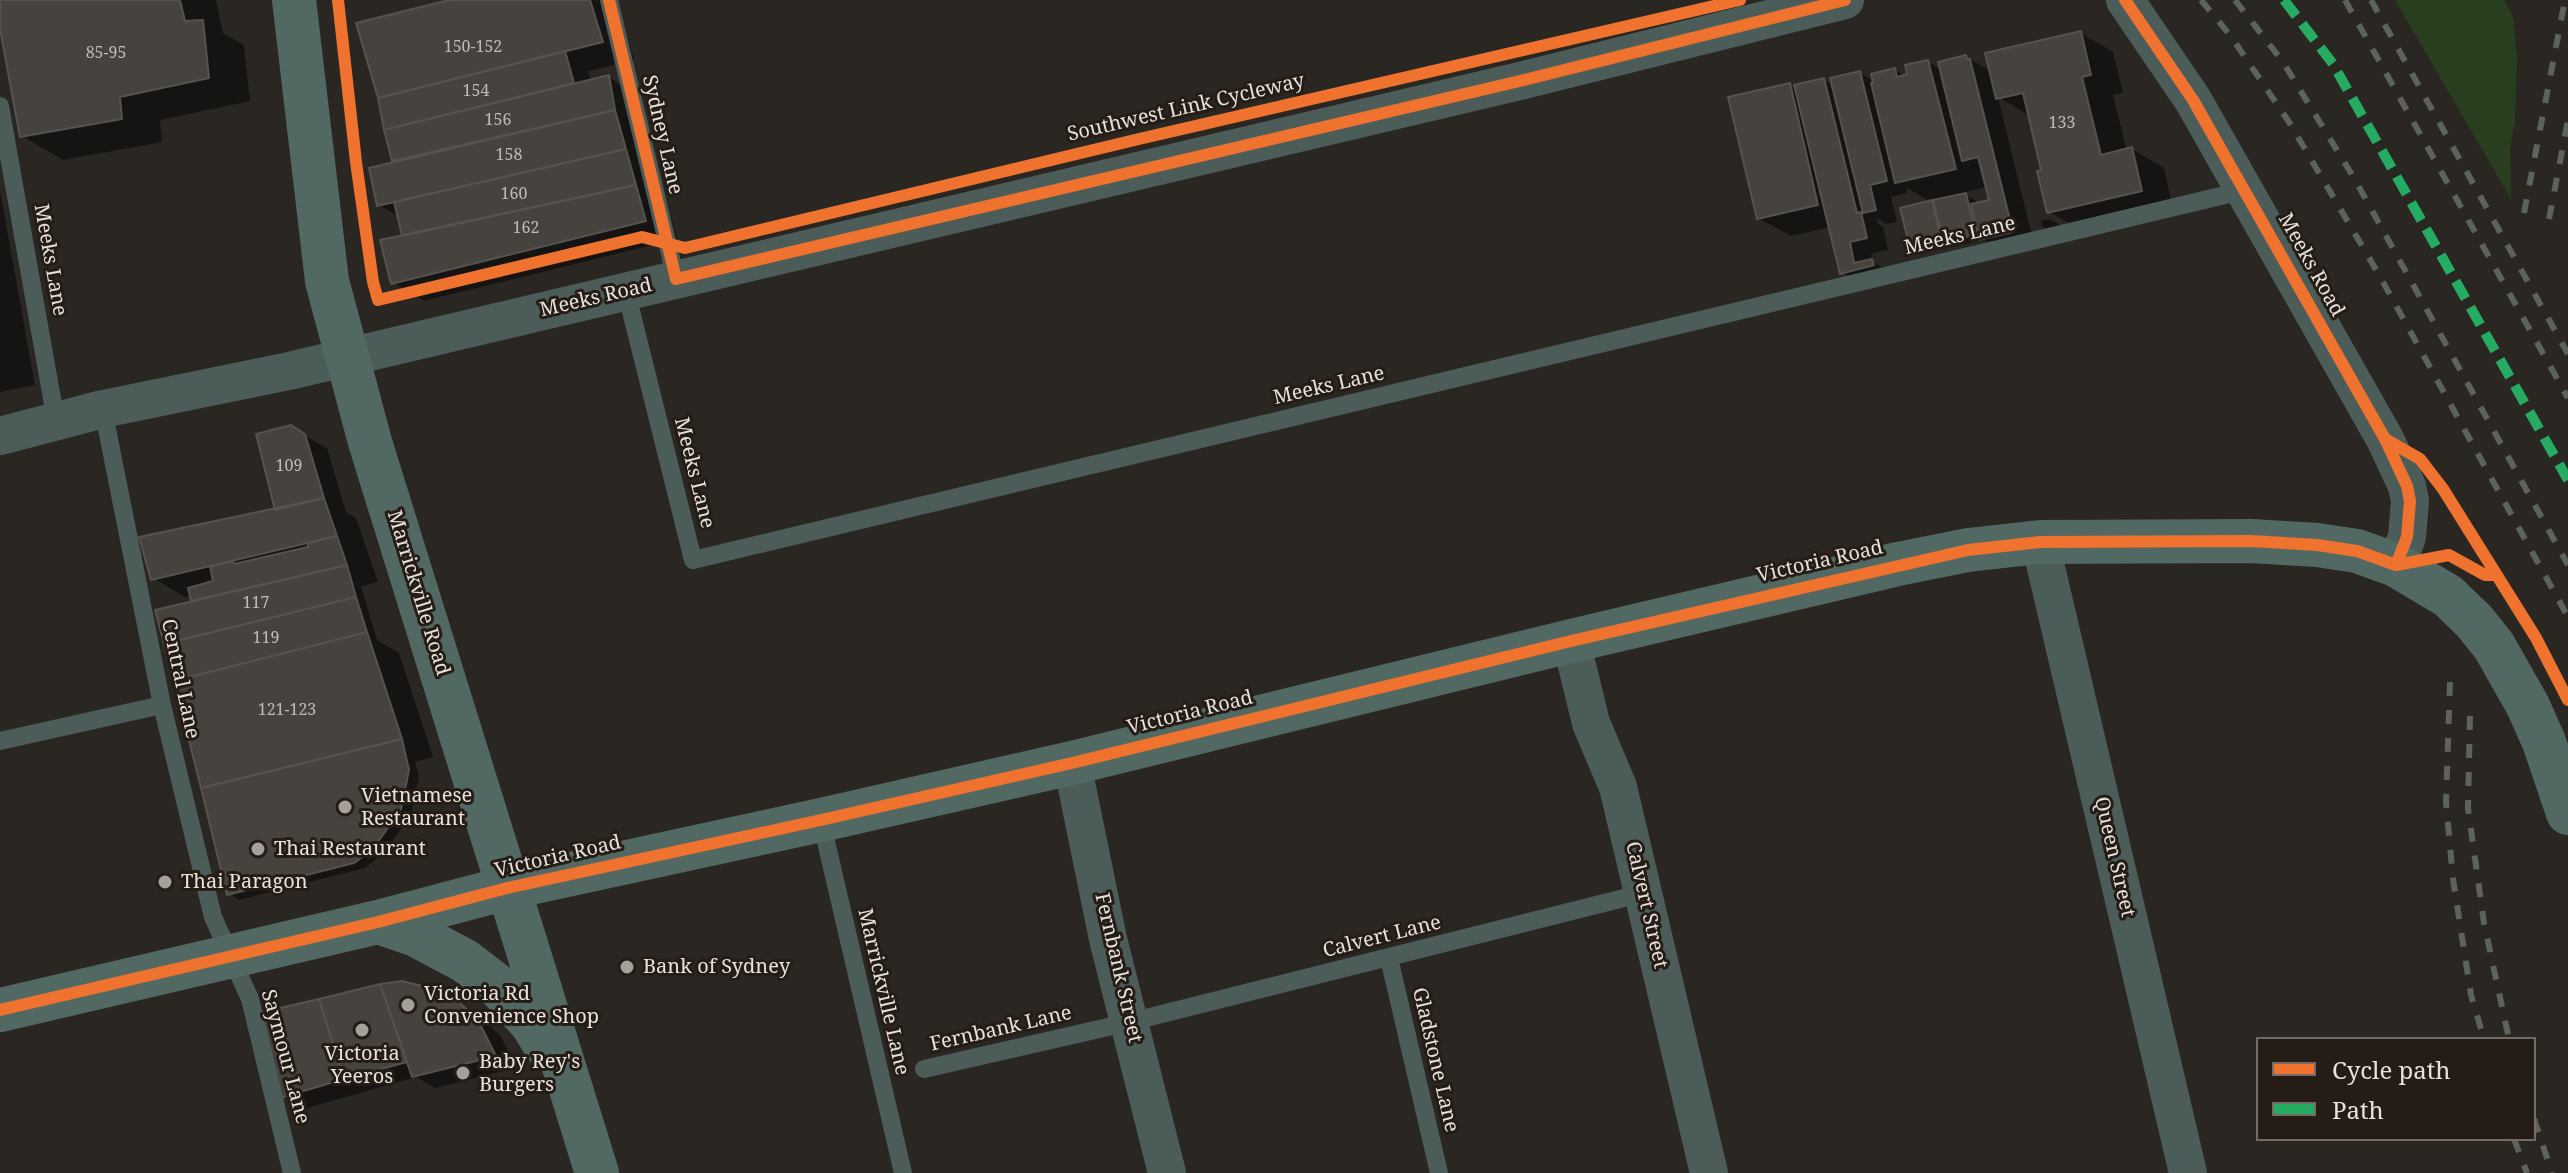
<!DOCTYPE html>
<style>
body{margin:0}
#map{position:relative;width:2568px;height:1173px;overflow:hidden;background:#2a2622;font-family:"Noto Serif",serif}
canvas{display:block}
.legend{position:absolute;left:2256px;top:1037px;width:280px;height:104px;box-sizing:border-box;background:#251c15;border:2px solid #736b65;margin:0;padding:10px 14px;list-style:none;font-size:24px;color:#e7e1dc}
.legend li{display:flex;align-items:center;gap:16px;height:40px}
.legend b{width:40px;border:2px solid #736b65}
</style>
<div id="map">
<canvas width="2568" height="1173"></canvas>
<ul class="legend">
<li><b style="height:10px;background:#ef722f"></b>Cycle path</li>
<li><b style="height:10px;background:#26ab63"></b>Path</li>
</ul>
</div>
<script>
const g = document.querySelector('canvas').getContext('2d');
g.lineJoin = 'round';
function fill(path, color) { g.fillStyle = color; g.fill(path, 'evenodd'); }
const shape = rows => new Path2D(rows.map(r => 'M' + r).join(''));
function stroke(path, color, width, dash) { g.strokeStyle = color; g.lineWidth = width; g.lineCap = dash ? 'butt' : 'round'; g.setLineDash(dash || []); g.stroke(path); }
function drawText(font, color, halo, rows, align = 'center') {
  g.font = font + ' "Noto Serif",serif'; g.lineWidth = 6; g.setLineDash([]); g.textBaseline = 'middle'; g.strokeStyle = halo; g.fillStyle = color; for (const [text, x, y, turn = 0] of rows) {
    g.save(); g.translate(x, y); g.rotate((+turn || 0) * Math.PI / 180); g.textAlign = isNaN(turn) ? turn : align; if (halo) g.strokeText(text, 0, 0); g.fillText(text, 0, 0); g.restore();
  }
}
const green = shape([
 [2395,0,2504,0,2513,17,2517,56,2515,122,2510,148,2511,199]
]);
const shadow = shape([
 [0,0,216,0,223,33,244,45,250,101,160,120,162,142,63,160,22,136,0,18],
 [458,0,617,0,634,60,588,71,591,82,608,77,640,96,647,130,677,239,424,301,392,282,404,237,399,217,379,205,394,163,380,97],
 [2081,33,2113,52,2123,93,2113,95,2127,151,2132,149,2164,168,2173,209,2081,230,2049,212,2043,172,2030,116,1998,97,2034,244,2003,251,1984,240,1923,253,1912,247,1932,203,1906,187,1907,193,1891,197,1897,222,1886,224,1876,218,1878,224,1883,227,1888,250,1871,254,1872,261,1894,274,1864,285,1842,272,1831,227,1791,236,1758,218,1789,85,1798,90,1824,80,1834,86,1860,73,1875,82,1895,70,1906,76,1928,62,1942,70,1966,57,1992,72],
 [1988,187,1991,201,1977,205,1976,201,1962,193],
 [0,191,35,385,0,392],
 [2049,219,2060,225,2061,231,2053,232,2042,226,2041,221],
 [291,428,327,448,346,512,356,518,378,582,361,586,377,640,399,653,433,757,415,762,419,776,411,815,383,854,365,868,239,900,229,894,197,602,192,595,185,597,153,578,277,510],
 [437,992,482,1018,501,1037,516,1068,435,1088,416,1077,304,1109,282,1096]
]);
const building = shape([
 [0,0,180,0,185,21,203,20,209,78,120,97,122,119,20,137,0,29,0,0],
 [449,0,590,0,603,42,378,98,356,23,449,0],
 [2081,31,2091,75,2082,77,2101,155,2132,147,2142,191,2047,213,2037,171,2041,170,2023,93,1996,99,1985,53,2081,31],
 [565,51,574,83,384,130,378,98,565,51],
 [1966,55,1967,59,1970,59,2013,232,1979,240,1971,204,1989,200,1978,157,1962,161,1938,62,1966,55],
 [1928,60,1956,169,1895,183,1871,83,1873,83,1871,74,1895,68,1897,77,1907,74,1905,65,1928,60],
 [1860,71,1887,181,1870,185,1876,210,1863,213,1830,78,1860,71],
 [609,75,615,110,392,161,384,130,609,75],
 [1824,78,1857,213,1861,212,1867,238,1850,242,1854,263,1872,259,1874,265,1840,274,1794,85,1824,78],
 [1790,83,1818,205,1757,219,1728,97,1790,83],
 [615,110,626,149,377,206,369,168,615,110],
 [626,149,636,185,402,236,394,202,626,149],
 [636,185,646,221,391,284,380,240,636,185],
 [1966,193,1976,235,1943,242,1933,200,1966,193],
 [1932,200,1942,241,1910,248,1900,208,1932,200],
 [291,425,305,434,324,498,275,510,256,434,291,425],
 [324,498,337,536,151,580,139,537,324,498],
 [337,536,347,565,191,601,188,588,213,581,210,567,233,561,234,564,308,547,308,543,337,536],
 [347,565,356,597,164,644,155,610,347,565],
 [356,597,367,632,174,681,164,644,356,597],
 [367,632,402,739,201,788,174,681,367,632],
 [402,739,409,770,401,809,373,849,354,863,227,895,201,788,402,739],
 [402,981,438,990,460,1003,479,1022,496,1056,412,1077,380,984,402,981],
 [380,984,407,1062,344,1079,319,999,380,984],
 [319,999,344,1079,280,1098,258,1013,319,999]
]);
const lane = shape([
 [609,0,676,279],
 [0,106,56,421],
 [626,291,693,560,2246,190],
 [103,409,162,705,213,917,250,999,292,1173],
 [0,741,162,705],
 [821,820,903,1173],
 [1389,958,1439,1173],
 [924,1069,1130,1022,1644,893]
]);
const street = shape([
 [2125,0,2193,100,2385,439,2407,486,2410,501,2407,537,2396,565],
 [0,436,103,409,289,371,1524,80,1845,0],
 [2040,542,2188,1173],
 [1571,641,1591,723,1618,787,1709,1173],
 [1072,763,1108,939,1167,1173]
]);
const secondary = shape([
 [294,0,327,281,370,442,597,1173],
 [378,922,416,935,465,961,500,988,532,1024,545,1045],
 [0,1010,378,922,507,888,821,820,1072,763,1571,641,1898,564,1968,550,2040,542,2251,541,2317,545,2357,551,2396,565,2448,596,2474,621,2494,646,2528,706,2544,742,2568,813]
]);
const rail = shape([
 [2201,0,2230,35,2289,122,2378,273,2568,617],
 [2235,0,2283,62,2354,178,2568,565],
 [2345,0,2568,398],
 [2371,0,2568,354],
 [2524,213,2565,0],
 [2549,219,2568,120],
 [2450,682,2446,802,2453,879,2471,995,2484,1039],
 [2470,716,2468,808,2484,923,2509,1039],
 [2534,1119,2552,1173],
 [2514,1139,2527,1173]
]);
const quiet = shape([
 [2284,0,2333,64,2568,480]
]);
const cycleway = shape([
 [338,0,356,162,373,282,378,300,642,237,685,248,1139,139,1740,0],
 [609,0,676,279,1524,80,1845,0],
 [2125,0,2193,100,2385,439,2407,486,2410,501,2407,537,2396,565],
 [2385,439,2420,459,2443,489,2536,638,2568,700],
 [2396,565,2449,555,2485,575,2496,575],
 [0,1010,378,922,507,888,821,820,1072,763,1571,641,1968,550,2040,542,2251,541,2317,545,2357,551,2396,565]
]);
const markers = [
 [345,807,8,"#a5a09b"],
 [258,849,8,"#a5a09b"],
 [165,882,8,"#a5a09b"],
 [627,967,8,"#a5a09b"],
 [408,1005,8,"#a5a09b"],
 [362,1030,8,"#a5a09b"],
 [463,1073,8,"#a5a09b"]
];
const numberNames = [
 ["150-152",473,47],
 ["85-95",106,53],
 ["154",476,91],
 ["156",498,120],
 ["133",2062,123],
 ["158",509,155],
 ["160",514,194],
 ["162",526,228],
 ["109",289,466],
 ["117",256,603],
 ["119",266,638],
 ["121-123",287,710]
];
const streetNames = [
 ["Southwest Link Cycleway",1186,108,-13],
 ["Sydney Lane",662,135,77],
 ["Meeks Lane",1960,236,-13],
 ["Meeks Lane",50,260,80],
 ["Meeks Road",2311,265,61],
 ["Meeks Road",596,298,-13],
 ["Meeks Lane",1329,386,-13],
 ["Meeks Lane",694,473,76],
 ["Victoria Road",1820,562,-13],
 ["Marrickville Road",418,593,73],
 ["Central Lane",180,679,78],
 ["Victoria Road",1190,713,-14],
 ["Victoria Road",558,857,-13],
 ["Queen Street",2114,857,77],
 ["Calvert Street",1646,905,77],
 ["Calvert Lane",1382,937,-14],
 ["Fernbank Street",1118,968,77],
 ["Marrickville Lane",883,992,77],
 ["Fernbank Lane",1001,1029,-13],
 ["Saymour Lane",285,1057,75],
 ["Gladstone Lane",1435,1060,77]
];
const poiNames = [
 ["Vietnamese",361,796],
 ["Restaurant",361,819],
 ["Thai Restaurant",274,849],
 ["Thai Paragon",181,882],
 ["Bank of Sydney",643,967],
 ["Victoria Rd",424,994],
 ["Convenience Shop",424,1017],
 ["Victoria",362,1054,"center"],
 ["Yeeros",362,1077,"center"],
 ["Baby Rey's",479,1062],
 ["Burgers",479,1085]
];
fill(green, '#293e1e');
fill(shadow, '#0007');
fill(building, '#46433f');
stroke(building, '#55524f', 2);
stroke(lane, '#4c5d59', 18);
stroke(street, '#4c5d59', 38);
stroke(secondary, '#526863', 44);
stroke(rail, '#5c625e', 6, [14, 14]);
stroke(quiet, '#26ab63', 10, [20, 10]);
stroke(cycleway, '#ef722f', 12);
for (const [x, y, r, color] of markers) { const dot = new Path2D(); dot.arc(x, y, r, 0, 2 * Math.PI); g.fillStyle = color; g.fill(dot); stroke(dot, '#251c15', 3); }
drawText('16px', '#bfbab5', null, numberNames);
drawText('20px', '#e7e1dc', '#251c15', streetNames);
drawText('20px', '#e7e1dc', '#251c15', poiNames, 'left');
</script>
